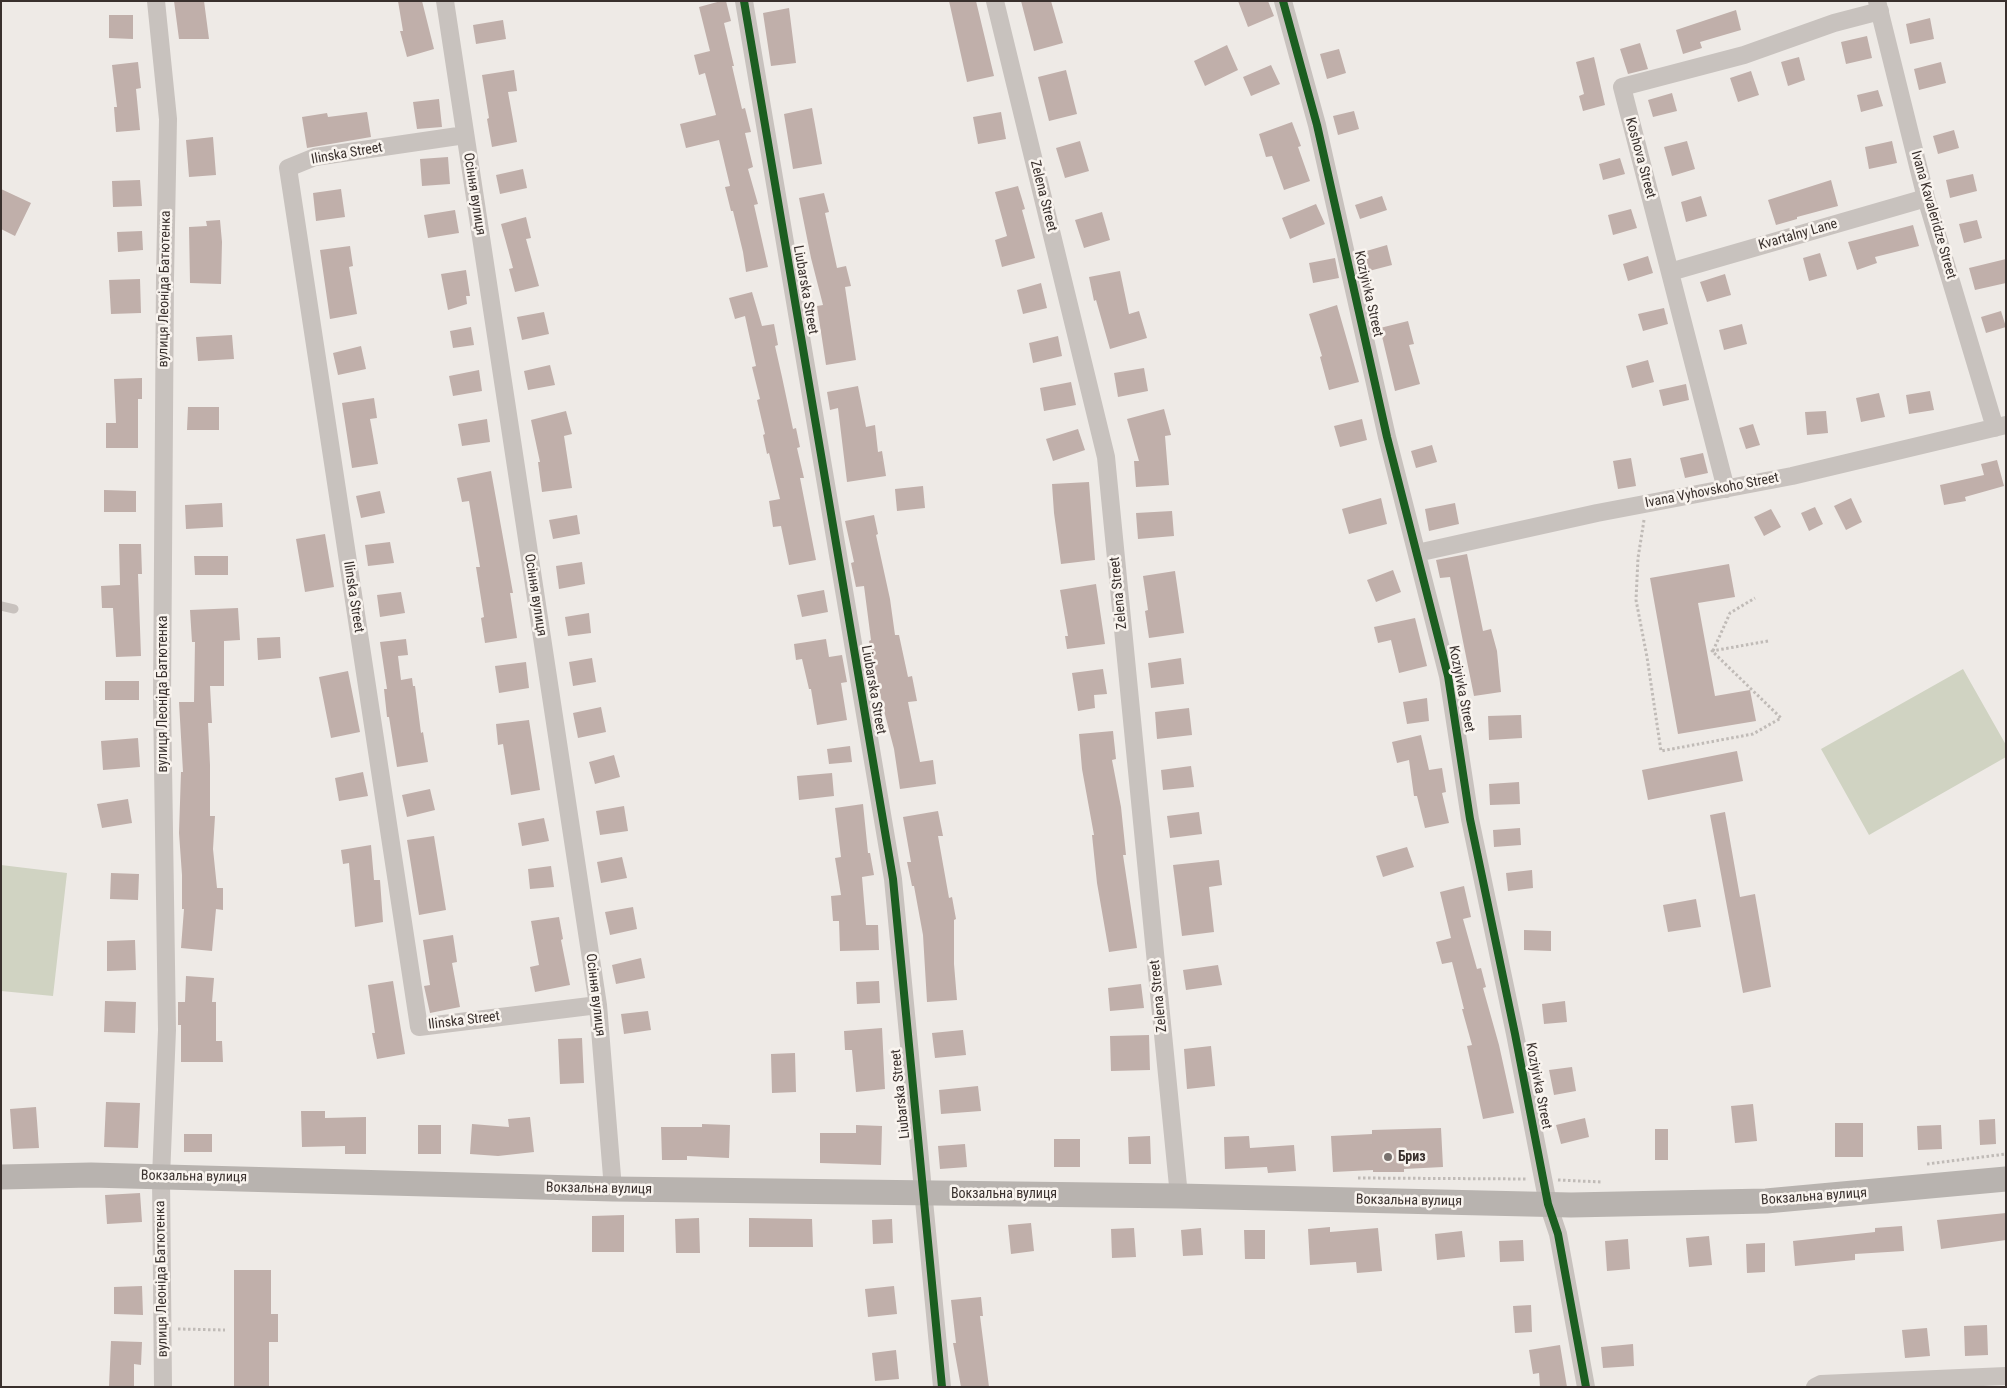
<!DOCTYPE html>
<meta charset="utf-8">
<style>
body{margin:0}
#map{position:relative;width:2007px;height:1388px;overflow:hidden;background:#eeeae6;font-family:"Roboto Condensed",sans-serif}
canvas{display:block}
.frame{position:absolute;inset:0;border:2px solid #39302d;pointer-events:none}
</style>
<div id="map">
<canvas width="2007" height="1388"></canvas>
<div class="frame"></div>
</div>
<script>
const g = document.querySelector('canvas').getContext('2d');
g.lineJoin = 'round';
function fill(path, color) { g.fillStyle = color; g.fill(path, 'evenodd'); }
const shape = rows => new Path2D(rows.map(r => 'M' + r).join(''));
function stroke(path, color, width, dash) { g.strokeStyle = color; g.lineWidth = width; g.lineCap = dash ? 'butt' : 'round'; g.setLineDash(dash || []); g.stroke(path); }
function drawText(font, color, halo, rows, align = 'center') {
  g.font = font + ' "Roboto Condensed",sans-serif'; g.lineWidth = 5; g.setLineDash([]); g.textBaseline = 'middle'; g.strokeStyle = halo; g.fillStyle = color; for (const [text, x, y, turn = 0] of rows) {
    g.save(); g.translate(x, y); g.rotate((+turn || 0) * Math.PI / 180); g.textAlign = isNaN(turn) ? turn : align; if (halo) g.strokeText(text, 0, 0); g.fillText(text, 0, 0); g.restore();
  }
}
const green = shape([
 [1963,669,2006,745,2006,757,1869,835,1821,749],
 [1,865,67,873,53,996,1,991]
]);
const building = shape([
 [174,1,204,1,209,39,179,39],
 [398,1,422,1,434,49,407,57,400,31,403,31],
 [721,1,726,1,731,21,724,23,734,66,732,66,742,109,745,108,751,132,745,133,753,167,748,169,758,204,754,205,768,267,746,272,743,252,733,211,731,211,725,187,730,186,719,140,686,148,680,124,716,115,705,73,699,75,694,55,710,51,699,7],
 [949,1,976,1,994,76,967,82],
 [1021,1,1051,1,1063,43,1034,51],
 [1238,1,1268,1,1274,16,1248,27],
 [789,8,796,63,771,66,763,13],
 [1736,10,1741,30,1700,42,1702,48,1683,54,1676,30],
 [109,15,133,15,133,39,109,38],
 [1930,18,1934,39,1910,44,1906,24],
 [503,20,506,39,476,44,473,25],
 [1867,36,1872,58,1846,64,1841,42],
 [1640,43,1648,69,1628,74,1620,49],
 [1227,45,1238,70,1205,86,1194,61],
 [1339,49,1346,73,1327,79,1320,54],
 [1594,57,1605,105,1583,111,1579,96,1584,94,1576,62],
 [1799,57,1805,80,1788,86,1781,62],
 [138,62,141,88,136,89,140,130,116,132,114,107,117,107,112,65],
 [1941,62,1946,83,1919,90,1914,69],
 [1271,65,1280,84,1251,96,1243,77],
 [514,70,517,91,508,92,517,142,492,147,487,119,489,118,482,75],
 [1066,70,1077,114,1049,121,1038,77],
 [1751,71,1759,95,1738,102,1730,78],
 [1878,90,1883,106,1861,112,1857,95],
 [1672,93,1677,111,1653,117,1648,100],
 [439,99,442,127,417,129,413,102],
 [812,108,822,164,793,169,784,114],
 [1354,111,1359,129,1338,135,1333,116],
 [367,112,371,137,307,148,302,117,327,113,328,117],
 [1001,112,1006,139,978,144,973,117],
 [1292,122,1301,146,1298,147,1310,181,1284,190,1272,156,1266,157,1259,134],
 [1954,130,1959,148,1938,154,1933,136],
 [213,137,216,175,189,177,186,140],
 [1080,141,1089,171,1065,178,1056,148],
 [1687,141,1695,169,1672,176,1664,147],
 [1892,141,1897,163,1869,169,1865,147],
 [448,157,450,184,422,186,420,159],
 [1620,158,1625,174,1603,180,1599,164],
 [523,169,527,188,500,194,496,175],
 [1973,174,1977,191,1950,198,1946,180],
 [140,180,142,206,113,207,112,181],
 [1831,180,1838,206,1797,217,1797,219,1776,225,1768,200],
 [1018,186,1025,209,1022,210,1035,258,1002,267,995,240,1007,236,995,192],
 [1,189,31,203,15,236,1,229],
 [341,189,345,217,316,221,313,193],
 [824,193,829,212,825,213,837,268,846,266,851,286,845,287,856,360,826,365,817,306,823,305,811,258,799,198],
 [1382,196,1387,210,1360,219,1355,205],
 [1701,196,1707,216,1686,222,1681,202],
 [1316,204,1325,224,1290,239,1282,218],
 [1631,209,1637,228,1613,235,1608,215],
 [455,210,459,233,428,238,424,215],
 [1102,212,1110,240,1084,248,1075,220],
 [526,217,531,238,526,239,539,286,515,292,509,269,513,268,501,224],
 [220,220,222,242,221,284,190,283,189,227,207,226,206,221],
 [1977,220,1982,238,1964,243,1959,224],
 [1913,225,1919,246,1875,257,1877,263,1857,270,1848,242],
 [142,231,143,250,118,252,117,232],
 [1387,245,1392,265,1369,271,1363,252],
 [350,246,353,266,349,267,357,314,330,319,320,250],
 [1820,253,1827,276,1809,281,1803,258],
 [1648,256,1653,273,1628,281,1623,264],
 [1335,258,1339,278,1313,283,1309,263],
 [2006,259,2006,283,1975,290,1969,268],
 [466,270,470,296,466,296,467,304,448,310,441,274],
 [1120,271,1129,314,1139,311,1147,338,1110,349,1096,300,1094,301,1089,277],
 [1725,274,1731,295,1707,302,1700,282],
 [140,279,141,313,111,314,109,280],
 [1041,283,1047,308,1023,314,1017,290],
 [752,292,762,326,774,324,778,345,775,346,782,377,793,429,796,428,800,447,797,448,804,478,800,478,816,560,789,565,781,526,773,527,769,501,780,499,769,453,767,454,763,435,765,434,757,400,760,399,752,367,756,366,745,316,735,319,729,298],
 [1337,305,1359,382,1329,390,1320,357,1322,356,1309,314],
 [1664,308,1668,324,1643,331,1638,314],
 [2001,311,2006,327,1986,333,1981,317],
 [544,312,549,334,522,340,517,317],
 [1408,321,1414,344,1409,345,1420,384,1395,391,1380,328],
 [1742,324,1747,344,1724,350,1719,330],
 [471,327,474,345,453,348,450,331],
 [232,335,234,359,198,361,196,337],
 [1058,336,1062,356,1033,363,1029,343],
 [361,346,366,369,338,375,333,353],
 [1648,360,1654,382,1632,388,1626,366],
 [550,365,555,385,528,390,524,371],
 [1144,368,1148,391,1118,397,1114,373],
 [479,370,482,391,453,396,449,376],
 [142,378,142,399,138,399,138,448,106,448,106,423,116,423,114,379],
 [1071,382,1076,405,1044,411,1040,388],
 [1686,384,1689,400,1663,406,1659,390],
 [858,386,866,427,875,425,878,452,882,451,886,476,847,482,838,408,830,410,827,392],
 [1930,391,1934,410,1909,414,1906,395],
 [1879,393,1885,417,1861,422,1856,398],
 [374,398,377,418,370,419,378,464,352,468,342,403],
 [188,407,219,407,219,430,187,430],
 [1164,409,1171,435,1165,436,1169,485,1136,487,1134,461,1139,461,1127,419],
 [566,411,572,434,564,436,572,488,542,492,538,462,540,462,531,420],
 [1826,411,1828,433,1807,435,1805,412],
 [487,419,490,442,462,446,458,424],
 [1362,419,1367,440,1340,447,1334,426],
 [1753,424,1760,445,1746,449,1739,428],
 [1078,429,1085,450,1053,461,1046,439],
 [1432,445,1437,462,1416,468,1411,451],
 [1703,453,1708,473,1685,478,1680,458],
 [1631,458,1636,486,1618,489,1613,461],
 [1997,460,2004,486,1965,497,1966,501,1944,505,1940,485,1984,475,1981,464],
 [491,471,513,593,510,593,517,638,485,643,481,618,484,617,476,567,480,567,469,501,462,502,457,478],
 [1089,482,1095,560,1061,564,1054,513,1052,484],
 [923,486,925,508,897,511,895,489],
 [104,490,136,491,136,512,104,512],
 [380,491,385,513,361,518,356,496],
 [1381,498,1387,524,1349,534,1342,509],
 [1851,498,1862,522,1846,530,1834,506],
 [222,503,223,527,186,529,185,505],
 [1455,503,1459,524,1429,531,1425,509],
 [1815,507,1823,524,1809,531,1801,513],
 [1771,509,1781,527,1764,536,1754,517],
 [1172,511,1174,536,1138,539,1136,513],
 [577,515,580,534,553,539,549,520],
 [874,515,878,534,876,535,890,599,895,635,899,635,908,677,912,676,917,701,908,702,920,762,933,760,936,784,900,789,894,749,883,707,869,641,871,640,864,586,856,587,851,563,854,562,845,521],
 [325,534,334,587,305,592,296,539],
 [390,542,394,563,368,566,365,545],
 [119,544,141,544,142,574,138,574,141,656,116,657,113,608,102,608,101,586,120,585],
 [1467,554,1483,631,1491,629,1497,651,1501,692,1474,696,1450,577,1440,578,1436,560],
 [194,556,228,556,228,575,195,575],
 [582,562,585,584,559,589,556,566],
 [1729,564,1735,597,1698,603,1715,696,1750,690,1756,721,1678,734,1650,578],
 [1393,570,1401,592,1376,602,1367,580],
 [1175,571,1184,633,1149,638,1145,611,1148,610,1143,576],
 [1096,584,1105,644,1067,649,1065,636,1068,636,1060,590],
 [824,590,828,612,802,617,797,595],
 [401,592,405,613,380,617,377,595],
 [238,608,240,640,224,641,224,686,210,686,212,723,208,723,210,765,210,816,215,816,213,849,217,888,223,888,223,910,216,909,212,951,181,948,184,909,182,909,182,875,179,833,181,772,183,772,179,702,194,702,195,642,192,642,190,610],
 [589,613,591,633,568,636,565,617],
 [1415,618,1427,666,1399,673,1391,640,1378,643,1374,627],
 [280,637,281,658,258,660,257,638],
 [406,639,408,655,398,656,401,680,412,678,413,686,415,686,421,733,423,732,428,762,397,767,389,717,387,717,384,689,387,689,380,642],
 [826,639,829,657,842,655,847,682,841,683,847,720,817,725,811,689,809,689,802,659,796,660,794,644],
 [592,658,596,682,573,686,569,662],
 [1181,658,1184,684,1151,688,1148,663],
 [526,662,529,688,499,693,495,666],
 [1103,669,1107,694,1094,695,1095,708,1078,711,1072,673],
 [348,671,360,732,331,738,319,677],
 [105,681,139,681,139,700,105,700],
 [1427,698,1429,721,1407,724,1403,702],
 [601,707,606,732,578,738,573,713],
 [1189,708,1192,735,1157,739,1155,712],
 [1521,715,1522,738,1489,740,1488,716],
 [529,720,540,790,511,795,503,744,498,745,496,724],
 [1113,731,1116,759,1112,760,1121,807,1126,855,1123,855,1137,948,1109,952,1097,883,1092,835,1094,835,1082,769,1079,734],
 [1421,735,1429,770,1442,768,1446,792,1442,793,1449,823,1425,828,1417,796,1414,796,1409,760,1397,763,1392,742],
 [138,738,140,767,103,770,101,741],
 [850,746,852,762,829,764,827,749],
 [1737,751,1743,781,1648,800,1642,770],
 [614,755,620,777,595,784,589,762],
 [1191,766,1194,787,1163,790,1161,770],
 [363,772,368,796,339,801,335,778],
 [832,773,834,796,799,800,797,776],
 [1519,782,1520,804,1490,805,1489,784],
 [430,789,435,810,407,817,402,795],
 [128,799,132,823,102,828,97,804],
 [863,804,868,853,870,853,874,875,862,877,866,925,878,925,879,950,840,951,839,921,833,921,831,896,841,895,835,858,841,857,835,808],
 [624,806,628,831,600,835,596,811],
 [938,811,943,836,938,836,949,898,952,897,956,919,954,920,954,964,957,1000,927,1002,923,935,914,886,912,886,907,862,911,862,903,817],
 [1199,812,1202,834,1170,838,1167,816],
 [1725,812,1740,897,1755,894,1771,987,1743,993,1710,815],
 [544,818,549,841,522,846,518,823],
 [1520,828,1521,845,1494,847,1493,830],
 [434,836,446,910,419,915,407,840],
 [371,845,374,880,380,880,383,922,355,927,349,863,343,864,341,850],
 [1407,847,1414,867,1383,877,1376,856],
 [622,857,627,878,601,883,597,862],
 [1219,860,1222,885,1209,887,1214,932,1182,936,1173,865],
 [551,866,554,887,530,889,528,869],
 [1532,870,1533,888,1508,891,1506,873],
 [111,873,139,874,138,900,110,899],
 [1464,886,1471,917,1463,919,1477,969,1481,968,1486,987,1483,988,1499,1045,1514,1113,1483,1119,1467,1046,1472,1045,1462,1009,1464,1009,1452,962,1442,964,1436,942,1451,938,1440,892],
 [1696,899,1701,927,1668,932,1663,905],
 [633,907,637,929,610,935,605,912],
 [559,917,563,939,561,940,570,985,535,992,530,967,539,965,531,921],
 [1524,930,1551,931,1551,951,1524,950],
 [453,935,457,962,452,963,460,1007,430,1013,424,986,430,985,423,940],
 [135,940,136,970,107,971,107,941],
 [641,958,645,978,616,984,612,965],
 [1218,965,1222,985,1186,990,1183,970],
 [186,976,214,978,212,1002,216,1002,216,1041,222,1041,223,1062,181,1062,181,1025,178,1025,178,1002,185,1002],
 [393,981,405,1054,377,1059,372,1033,375,1033,368,985],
 [879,981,880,1003,857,1004,856,982],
 [1141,984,1144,1008,1110,1011,1108,988],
 [105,1001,136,1002,135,1033,104,1032],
 [1565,1001,1567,1022,1544,1024,1542,1004],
 [648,1011,651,1030,624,1034,621,1014],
 [882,1028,885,1089,856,1092,852,1050,845,1050,844,1031],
 [963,1030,966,1055,935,1058,932,1033],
 [1149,1035,1150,1070,1111,1071,1110,1036],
 [582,1038,584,1083,560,1084,558,1039],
 [1211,1046,1215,1086,1187,1089,1184,1049],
 [795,1053,796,1092,772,1093,771,1054],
 [1572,1067,1576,1091,1554,1095,1549,1070],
 [978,1086,981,1111,941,1114,939,1090],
 [106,1102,140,1103,138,1148,104,1147],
 [1753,1104,1757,1141,1735,1143,1731,1106],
 [36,1107,39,1148,13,1149,10,1109],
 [301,1111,325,1111,325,1118,366,1117,366,1154,345,1154,345,1146,302,1147],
 [530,1117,534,1152,498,1156,470,1154,472,1124,509,1127,508,1119],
 [1585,1118,1589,1137,1561,1144,1556,1125],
 [1995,1119,1996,1144,1980,1145,1979,1120],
 [1835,1123,1863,1123,1863,1157,1835,1157],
 [702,1124,730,1125,729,1158,687,1156,687,1160,662,1160,661,1127,702,1127],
 [418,1125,441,1125,441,1154,418,1154],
 [856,1125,882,1126,881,1165,820,1163,820,1133,856,1133],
 [1941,1125,1942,1149,1918,1150,1917,1126],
 [1441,1128,1443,1167,1404,1169,1404,1172,1373,1172,1373,1170,1333,1172,1331,1136,1372,1134,1372,1130],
 [1655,1129,1668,1129,1668,1160,1655,1160],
 [184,1134,212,1134,212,1152,184,1152],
 [1150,1136,1151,1164,1129,1164,1128,1137],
 [1249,1136,1250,1148,1294,1145,1296,1171,1268,1173,1267,1167,1225,1169,1224,1137],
 [1054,1139,1080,1139,1080,1167,1054,1167],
 [965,1144,967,1167,940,1169,938,1146],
 [140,1193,142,1222,107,1224,105,1195],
 [2006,1213,2006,1240,1941,1249,1937,1220],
 [624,1215,624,1252,592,1252,592,1216],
 [699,1218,700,1253,676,1253,675,1219],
 [749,1218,812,1219,813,1247,749,1247],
 [892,1219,893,1243,873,1244,872,1220],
 [1031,1223,1034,1251,1011,1254,1008,1225],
 [1902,1226,1904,1251,1855,1254,1855,1260,1795,1266,1793,1241,1875,1232,1875,1228],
 [1330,1227,1330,1232,1378,1228,1382,1271,1357,1273,1356,1262,1310,1265,1308,1229],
 [1134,1228,1136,1257,1112,1258,1111,1229],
 [1201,1228,1203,1255,1183,1256,1181,1230],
 [1244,1230,1265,1230,1265,1259,1245,1259],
 [1462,1231,1465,1257,1437,1260,1435,1234],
 [1709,1236,1712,1265,1689,1267,1686,1238],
 [1628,1239,1630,1269,1607,1271,1605,1241],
 [1523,1240,1524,1261,1500,1262,1499,1241],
 [1765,1243,1765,1272,1747,1273,1746,1244],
 [234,1270,271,1270,271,1314,278,1314,278,1342,269,1342,269,1387,234,1387],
 [142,1286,143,1315,114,1314,114,1287],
 [894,1286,897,1314,868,1317,865,1289],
 [981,1297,983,1316,980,1316,989,1387,961,1387,953,1343,956,1343,951,1300],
 [1531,1305,1532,1332,1515,1333,1513,1306],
 [1987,1325,1988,1355,1965,1356,1964,1326],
 [1927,1328,1930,1356,1905,1358,1902,1330],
 [111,1341,142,1342,141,1365,134,1364,134,1387,109,1387],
 [1633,1344,1634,1366,1603,1368,1601,1347],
 [1560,1345,1567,1387,1540,1387,1539,1373,1533,1374,1529,1350],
 [896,1350,899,1379,875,1381,872,1353]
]);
const path = shape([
 [1644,520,1638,558,1636,600,1647,657,1661,751,1753,734,1781,718,1712,651,1768,641],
 [1713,651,1730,613,1755,598],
 [1927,1164,2006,1154],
 [1358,1178,1527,1179],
 [1558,1180,1602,1182],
 [178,1329,225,1330]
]);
const service = shape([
 [1,606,14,609]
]);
const minor = shape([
 [156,1,168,119,165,278,162,699,167,1030,161,1177,163,1387],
 [445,1,598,1005,613,1189],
 [744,1,893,879,942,1387],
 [995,1,1106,457,1179,1196],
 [1283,1,1317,125,1387,437,1448,676,1470,819,1515,1034,1548,1204,1558,1234,1586,1387],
 [1877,1,1926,198,1995,428],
 [465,135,315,157,288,168,419,1027,598,1005],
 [1670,272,1926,198],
 [1726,489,1622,87,1744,55,1834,23,1880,11],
 [1417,553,1597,513,1792,476,2006,425],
 [1815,1387,1821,1384,2006,1376]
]);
const secondary = shape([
 [1,1177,91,1175,613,1189,1179,1196,1571,1205,1766,1201,2006,1179]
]);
const cycleway = shape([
 [744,1,893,879,942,1387],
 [1283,1,1317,125,1387,437,1448,676,1470,819,1515,1034,1548,1204,1558,1234,1586,1387]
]);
const markers = [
 [1388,1157,5,"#78716e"]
];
const streetNames = [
 ["Ilinska Street",347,154,-10],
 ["Koshova Street",1640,158,75],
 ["Осіння вулиця",474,194,81],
 ["Zelena Street",1043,196,76],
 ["Ivana Kavaleridze Street",1933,215,74],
 ["Kvartalny Lane",1798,235,-16],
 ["вулиця Леоніда Батютенка",165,289,-89],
 ["Liubarska Street",805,290,80],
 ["Koziyivka Street",1368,294,77],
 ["Ivana Vyhovskoho Street",1712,491,-11],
 ["Zelena Street",1119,593,-96],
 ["Осіння вулиця",535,595,81],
 ["Ilinska Street",353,597,81],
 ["Koziyivka Street",1461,689,79],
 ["Liubarska Street",873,690,80],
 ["вулиця Леоніда Батютенка",163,694,-90],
 ["Осіння вулиця",595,995,83],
 ["Zelena Street",1159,996,-96],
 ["Ilinska Street",464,1021,-7],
 ["Koziyivka Street",1538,1086,79],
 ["Liubarska Street",901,1094,-96],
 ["Вокзальна вулиця",194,1177,1],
 ["Вокзальна вулиця",599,1189,1],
 ["Вокзальна вулиця",1004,1194],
 ["Вокзальна вулиця",1814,1197,-4],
 ["Вокзальна вулиця",1409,1201,1],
 ["вулиця Леоніда Батютенка",162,1279,-91]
];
const poiNames = [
 ["Бриз",1398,1157]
];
fill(green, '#d0d3c2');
fill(building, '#c0afaa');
stroke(path, '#c0bbb7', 3, [2.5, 2.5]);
stroke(service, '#c8c2be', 9);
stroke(minor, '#c8c2be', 18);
stroke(secondary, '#b8b3af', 25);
stroke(cycleway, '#1b5e20', 8);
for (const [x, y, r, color] of markers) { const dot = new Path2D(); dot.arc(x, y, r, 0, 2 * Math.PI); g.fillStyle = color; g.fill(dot); stroke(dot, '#f9f4ef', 2); }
drawText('14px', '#39302d', '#f9f4ef', streetNames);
drawText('bold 14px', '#39302d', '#f9f4ef', poiNames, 'left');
</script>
